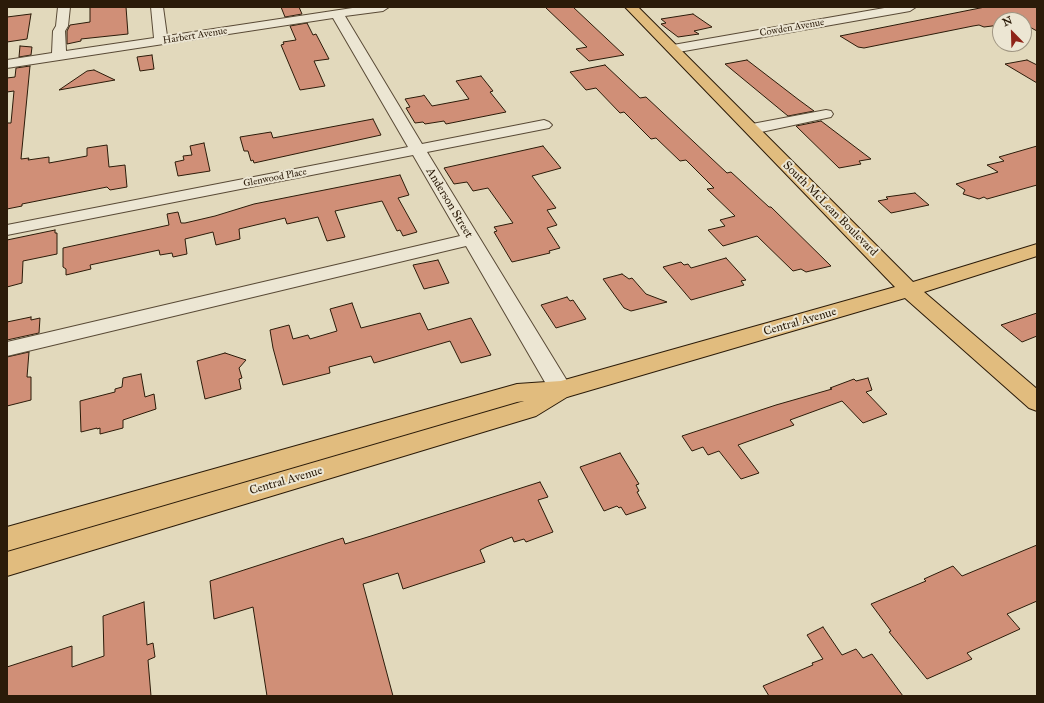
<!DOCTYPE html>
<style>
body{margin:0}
#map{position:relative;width:1044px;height:703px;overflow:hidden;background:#e2d9bc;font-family:"IM FELL Great Primer",serif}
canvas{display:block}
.frame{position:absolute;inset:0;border:8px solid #2b1b09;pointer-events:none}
.north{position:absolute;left:992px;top:12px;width:40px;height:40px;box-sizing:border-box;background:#ece6d3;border:1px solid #9f9582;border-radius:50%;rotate:337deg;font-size:11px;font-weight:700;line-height:16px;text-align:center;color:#2b1b09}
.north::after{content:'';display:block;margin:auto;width:14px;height:18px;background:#8f2418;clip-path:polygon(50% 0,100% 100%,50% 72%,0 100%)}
</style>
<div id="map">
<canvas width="1044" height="703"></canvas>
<div class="frame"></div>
<div class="north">N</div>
</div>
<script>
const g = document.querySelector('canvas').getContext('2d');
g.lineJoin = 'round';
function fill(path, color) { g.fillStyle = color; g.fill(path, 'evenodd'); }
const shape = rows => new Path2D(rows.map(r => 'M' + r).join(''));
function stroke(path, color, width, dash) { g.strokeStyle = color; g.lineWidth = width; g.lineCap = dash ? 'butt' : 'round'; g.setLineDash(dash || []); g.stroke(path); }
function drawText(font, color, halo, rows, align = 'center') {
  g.font = font + ' "IM FELL Great Primer",serif'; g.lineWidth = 4; g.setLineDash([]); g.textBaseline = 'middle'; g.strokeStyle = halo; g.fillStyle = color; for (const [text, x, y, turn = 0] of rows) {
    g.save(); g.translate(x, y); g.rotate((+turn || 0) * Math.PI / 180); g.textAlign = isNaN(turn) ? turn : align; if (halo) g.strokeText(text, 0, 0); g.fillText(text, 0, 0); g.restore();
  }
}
const building = shape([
 [90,7,126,7,128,34,81,39,81,41,67,44,67,31,70,25,90,22,90,7],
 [281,7,299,7,302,14,285,17,281,7],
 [545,7,573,7,624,55,589,61,576,49,587,47,545,7],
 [985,7,1037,7,1037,31,1024,24,1024,20,1000,20,1000,25,984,27,979,25,973,26,864,48,858,47,840,36,985,7],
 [31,14,27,39,7,42,7,17,31,14],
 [693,14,712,27,694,31,699,34,678,37,661,24,666,23,661,19,693,14],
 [307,23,313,35,316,34,329,59,314,61,325,86,300,90,281,45,284,44,283,42,296,40,290,26,307,23],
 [20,46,32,47,31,55,19,57,20,46],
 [152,55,154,69,140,71,137,57,152,55],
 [747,60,799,100,814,111,788,116,725,64,747,60],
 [1027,60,1037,65,1037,83,1005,64,1027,60],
 [605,65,640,98,646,97,727,173,731,172,769,207,771,207,831,266,806,272,801,269,793,271,757,236,723,246,708,230,725,226,720,220,735,216,707,189,714,188,686,160,680,161,656,138,651,139,624,112,620,113,596,88,586,90,570,72,605,65],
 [30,66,21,159,29,158,28,160,49,157,49,163,87,156,87,148,107,145,109,167,125,165,127,187,110,190,107,187,22,204,22,206,7,209,7,123,11,123,14,91,7,92,7,78,15,77,16,68,30,66],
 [94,70,115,80,59,90,87,71,94,70],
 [481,76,493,91,490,92,506,112,446,124,444,121,425,124,423,122,415,123,406,108,410,107,405,99,422,96,424,95,432,106,469,99,456,81,481,76],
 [373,119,381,135,254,163,253,160,251,161,248,151,244,151,240,137,271,132,273,138,373,119],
 [821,121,871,159,859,161,861,164,839,168,796,126,821,121],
 [204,143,210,171,178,176,175,162,184,160,183,156,192,155,190,146,204,143],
 [543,146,561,168,532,176,556,208,547,210,557,225,547,228,560,248,549,251,550,253,512,262,494,232,497,231,494,227,513,223,488,188,473,191,467,182,454,184,444,168,543,146],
 [1037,146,1037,185,987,199,984,197,979,199,963,194,965,190,956,184,998,172,987,165,1004,161,999,157,1037,146],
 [400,175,409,195,398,198,417,232,403,236,400,230,397,231,382,201,335,211,345,237,327,241,318,217,287,224,285,218,239,229,240,239,216,245,213,232,185,239,187,254,173,257,172,253,160,255,159,250,90,265,91,269,66,275,66,269,63,267,63,248,169,225,167,214,178,212,181,223,185,223,215,216,254,204,400,175],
 [915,193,929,205,891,213,878,201,888,199,886,197,915,193],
 [55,230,55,233,57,233,57,254,23,261,22,283,7,287,7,240,55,230],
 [726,258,746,280,741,281,744,285,691,300,663,267,681,262,684,265,688,264,691,268,726,258],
 [438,260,449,283,424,289,413,265,438,260],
 [622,274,629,279,632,278,646,294,667,302,631,311,624,308,603,279,622,274],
 [567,297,570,301,573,300,586,319,556,328,541,305,567,297],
 [352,303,361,328,420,313,428,330,471,318,491,355,461,363,450,341,374,363,371,356,329,367,330,373,283,385,273,348,270,330,289,325,293,339,308,335,310,339,337,331,330,309,352,303],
 [1037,313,1037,336,1022,342,1001,325,1037,313],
 [31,317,31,320,40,318,39,333,7,340,7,322,31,317],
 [29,352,27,377,31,377,31,400,7,406,7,357,29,352],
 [225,353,246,360,239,368,242,378,239,379,241,389,205,399,197,361,225,353],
 [141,374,145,397,154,394,156,409,123,420,123,428,100,434,100,428,97,429,97,428,81,432,80,401,115,392,115,389,122,387,123,378,141,374],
 [868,378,872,390,866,392,887,414,863,423,842,401,790,420,794,425,738,445,759,473,741,479,719,451,708,455,703,447,692,451,682,436,776,405,832,389,830,388,854,379,856,381,868,378],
 [620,453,639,484,636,485,639,491,637,492,646,508,626,515,621,507,619,508,617,506,604,511,580,467,620,453],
 [540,482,548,497,538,500,553,532,526,542,524,539,514,542,512,537,486,547,480,550,485,562,403,589,398,573,363,584,393,696,267,696,253,607,214,619,210,581,343,538,345,544,371,536,540,482],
 [1037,545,1037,601,1007,614,1020,629,967,653,972,659,927,679,889,632,891,631,871,604,926,581,924,579,953,566,962,576,1037,545],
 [144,602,147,645,153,643,155,657,148,660,151,696,7,696,7,667,72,646,72,667,104,656,103,616,144,602],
 [823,627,842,655,856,649,863,658,872,654,903,696,769,696,763,686,813,665,812,663,823,659,807,635,823,627]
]);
const minor = shape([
 [58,7,70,7,68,26,65,31,66,51,154,38,151,7,163,7,167,36,359,7,389,7,383,11,345,16,422,144,544,120,549,122,552,125,549,128,427,152,569,384,572,390,569,396,561,398,553,396,466,246,7,356,7,342,460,236,413,155,7,235,7,225,408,147,333,18,7,68,7,60,52,53,53,31,56,26,58,7],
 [890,7,916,7,910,11,673,53,666,49,673,45,890,7],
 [826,110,831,111,833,114,831,117,752,134,747,132,744,129,747,126,752,124,826,110]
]);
const major = shape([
 [625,7,638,7,913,282,1037,244,1037,256,924,292,1037,389,1037,411,1029,408,905,298,567,397,536,416,7,576,7,552,524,401,517,402,7,551,7,527,517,384,561,381,895,287,625,7]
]);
const farStreetnames = [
 ["Cowden Avenue",792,28,-10],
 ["Harbert Avenue",195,36,-9],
 ["Glenwood Place",275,178,-11]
];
const streetNames = [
 ["Anderson Street",449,203,59],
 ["South McLean Boulevard",830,209,45],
 ["Central Avenue",800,322,-16],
 ["Central Avenue",286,481,-16]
];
fill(building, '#d08f77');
stroke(building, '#2b1b09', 1);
stroke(minor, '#594a36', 2);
stroke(major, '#2b1b09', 2);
fill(minor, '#ece6d3');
fill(major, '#e1bc7e');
drawText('10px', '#2b1b09', '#ece6d3', farStreetnames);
drawText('12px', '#2b1b09', '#ece6d3', streetNames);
</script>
